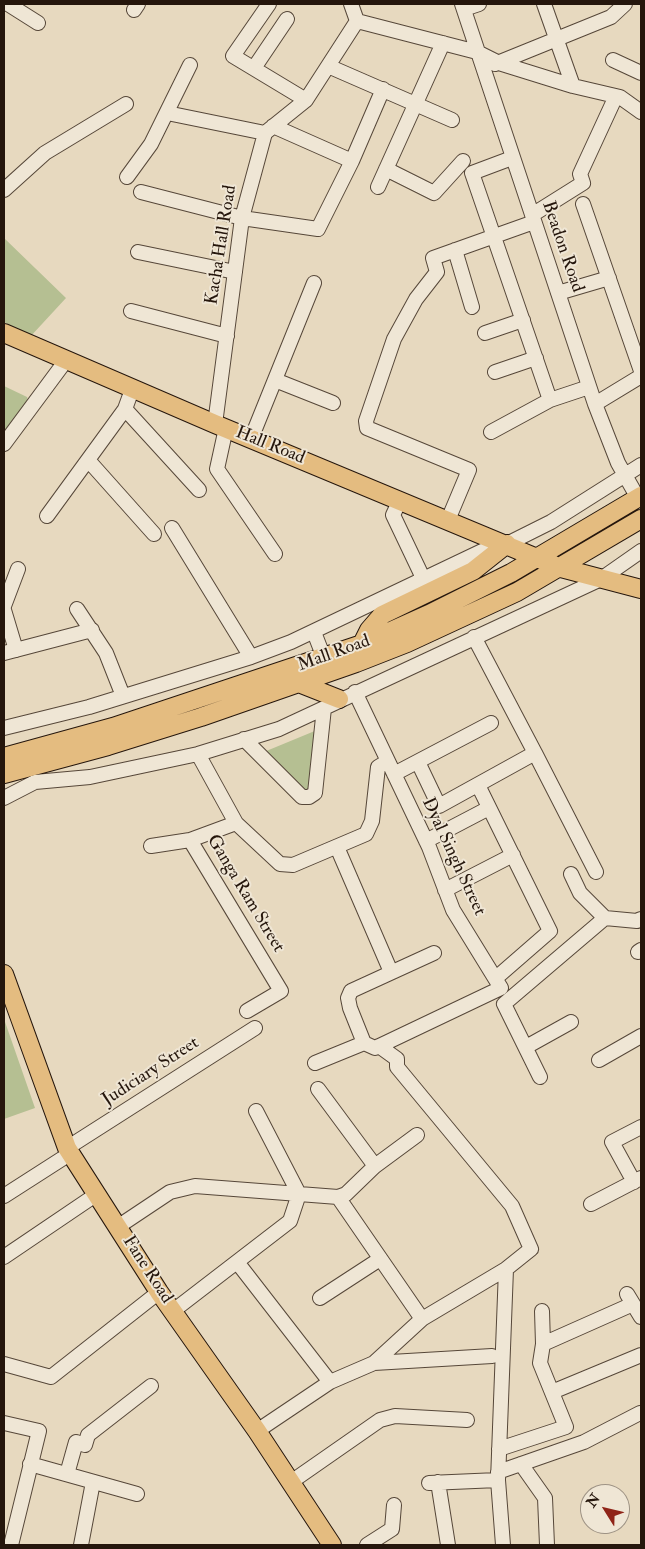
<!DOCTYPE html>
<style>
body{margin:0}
#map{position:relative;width:645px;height:1549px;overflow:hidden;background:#e7d9bf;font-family:"IM FELL Double Pica",serif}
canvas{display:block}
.frame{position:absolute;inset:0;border:5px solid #25160c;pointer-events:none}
.north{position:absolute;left:580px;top:1484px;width:50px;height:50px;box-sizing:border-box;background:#efe6d5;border:1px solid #9e9385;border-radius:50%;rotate:306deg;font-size:14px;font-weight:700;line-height:20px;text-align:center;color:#25160c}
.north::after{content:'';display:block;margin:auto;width:18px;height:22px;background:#8f2418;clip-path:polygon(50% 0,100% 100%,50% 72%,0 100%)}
</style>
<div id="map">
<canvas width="645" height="1549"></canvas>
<div class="frame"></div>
<div class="north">N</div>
</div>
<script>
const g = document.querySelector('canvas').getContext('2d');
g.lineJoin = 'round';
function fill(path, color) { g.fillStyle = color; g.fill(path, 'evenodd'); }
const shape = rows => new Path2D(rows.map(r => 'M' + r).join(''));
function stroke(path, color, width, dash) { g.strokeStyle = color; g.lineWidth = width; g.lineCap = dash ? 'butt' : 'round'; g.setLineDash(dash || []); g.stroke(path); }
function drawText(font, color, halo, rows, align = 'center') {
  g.font = font + ' "IM FELL Double Pica",serif'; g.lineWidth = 4; g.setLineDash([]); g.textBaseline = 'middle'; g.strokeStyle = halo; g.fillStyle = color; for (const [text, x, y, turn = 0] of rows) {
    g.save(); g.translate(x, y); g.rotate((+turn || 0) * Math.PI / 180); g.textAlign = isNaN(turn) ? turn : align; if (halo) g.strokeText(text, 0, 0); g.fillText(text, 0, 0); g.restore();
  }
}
const green = shape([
 [4,238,66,298,30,337,4,322],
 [4,386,27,397,28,400,4,433],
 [322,728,309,797,259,754],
 [4,1019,35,1108,4,1119]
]);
const minor = shape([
 [8,4,38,23],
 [269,4,233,56,306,100],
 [351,4,357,21],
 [462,4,595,404,618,463,638,498],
 [544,4,573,86],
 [464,9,479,4],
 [134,10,138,4],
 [613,60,641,73],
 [495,64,611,17,625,4],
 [328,66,452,120],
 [254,68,287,19],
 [167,113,265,133],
 [273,126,352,161],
 [512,158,472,173,550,400,589,387],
 [386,169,434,193,463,161],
 [127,177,151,144,190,65],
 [378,187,443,43],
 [4,190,45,153,126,104],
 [141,192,242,218,318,229,352,161,383,89],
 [583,204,641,371],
 [532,215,583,183,580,174,616,96],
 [455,250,472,307],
 [138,252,235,272],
 [558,293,609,278],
 [131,311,227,336],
 [485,333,523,320],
 [495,372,536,358],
 [275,380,333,403],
 [595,404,641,376],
 [125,409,199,490],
 [215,424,242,218,265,133,306,100,357,21,477,52,499,63,573,86,620,97,641,112],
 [226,428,217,469,275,554],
 [491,432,550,400],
 [251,439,314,283],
 [4,444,67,359],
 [88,460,154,534],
 [400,500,393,515,423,578],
 [47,516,125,409,133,387],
 [448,520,469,470,367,428,366,421,394,339,416,299,437,272,433,258,534,222],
 [172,528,251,657],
 [4,606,18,569],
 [77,609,106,653,123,696],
 [4,610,16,650],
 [314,632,324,658],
 [4,653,92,630],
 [355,692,429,847,453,910,501,988,375,1048,364,1043,350,1008,348,998,351,991,434,953],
 [4,728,89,707,251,657,291,642,482,551,507,544,551,522,641,465],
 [244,739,302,797,309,797,315,793,324,708],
 [535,753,596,872],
 [198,754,236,823,190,840,281,991,247,1011],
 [418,762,439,806,535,753,474,637],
 [394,774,491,723],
 [478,785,550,931,496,978],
 [4,798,35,782,90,777,198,754,279,729,601,579,641,551],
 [236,823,280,864,293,865,366,834,372,821,378,767,388,761],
 [426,841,489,808],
 [151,846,190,840],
 [337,847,391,972],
 [571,874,580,893,605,918],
 [445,890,513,855],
 [638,952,641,950],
 [526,1047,571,1022],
 [599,1060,641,1036],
 [315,1063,364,1043],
 [540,1077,504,1004,605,918,637,921,641,919],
 [318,1089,375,1166],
 [67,1148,255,1028],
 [634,1182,612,1142,641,1127],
 [4,1196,71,1153],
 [338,1197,422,1319],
 [591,1204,641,1178],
 [119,1226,170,1192,195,1186,338,1197,346,1194,375,1166,417,1135],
 [4,1257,97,1194],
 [237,1262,330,1382],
 [627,1294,641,1317],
 [320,1298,380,1259],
 [173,1311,290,1221,299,1194,256,1111],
 [543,1344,633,1304],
 [374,1363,492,1356],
 [4,1364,51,1377,159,1292],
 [552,1392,641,1355],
 [4,1423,39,1431,11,1545],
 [257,1431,330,1382,374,1363,422,1319,506,1269,531,1249,512,1206,397,1067,397,1059,379,1046],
 [499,1449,566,1427,540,1363,543,1344,542,1311],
 [30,1464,137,1494],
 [521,1464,545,1498,547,1545],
 [498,1472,584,1442,640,1413],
 [67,1474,76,1442,85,1445,88,1435,151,1386],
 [291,1482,380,1420,395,1416,467,1420],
 [438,1482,448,1545],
 [429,1483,498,1480],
 [81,1545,93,1482],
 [367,1545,392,1529,394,1505],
 [503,1545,498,1480,506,1269]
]);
const major = shape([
 [4,333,215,424,561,568,641,589],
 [362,644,369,630,382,615,473,571,507,544],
 [301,684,339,699],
 [4,757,113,727,362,644,429,614,511,573,641,496],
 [4,774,108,746,201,717,356,663,407,643,517,592,641,519],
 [4,974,67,1148,159,1292,257,1431,332,1545]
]);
const streetNames = [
 ["Kacha Hall Road",222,245,-81],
 ["Beadon Road",562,247,71],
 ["Hall Road",270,446,22],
 ["Mall Road",334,654,-20],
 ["Dyal Singh Street",453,857,65],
 ["Ganga Ram Street",245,894,59],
 ["Judiciary Street",151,1072,-33],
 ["Fane Road",147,1270,57]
];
fill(green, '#b5bf92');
stroke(minor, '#564739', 16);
stroke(major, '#25160c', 20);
stroke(minor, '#efe6d5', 14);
stroke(major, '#e4bc80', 18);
drawText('18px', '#25160c', '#efe6d5', streetNames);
</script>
